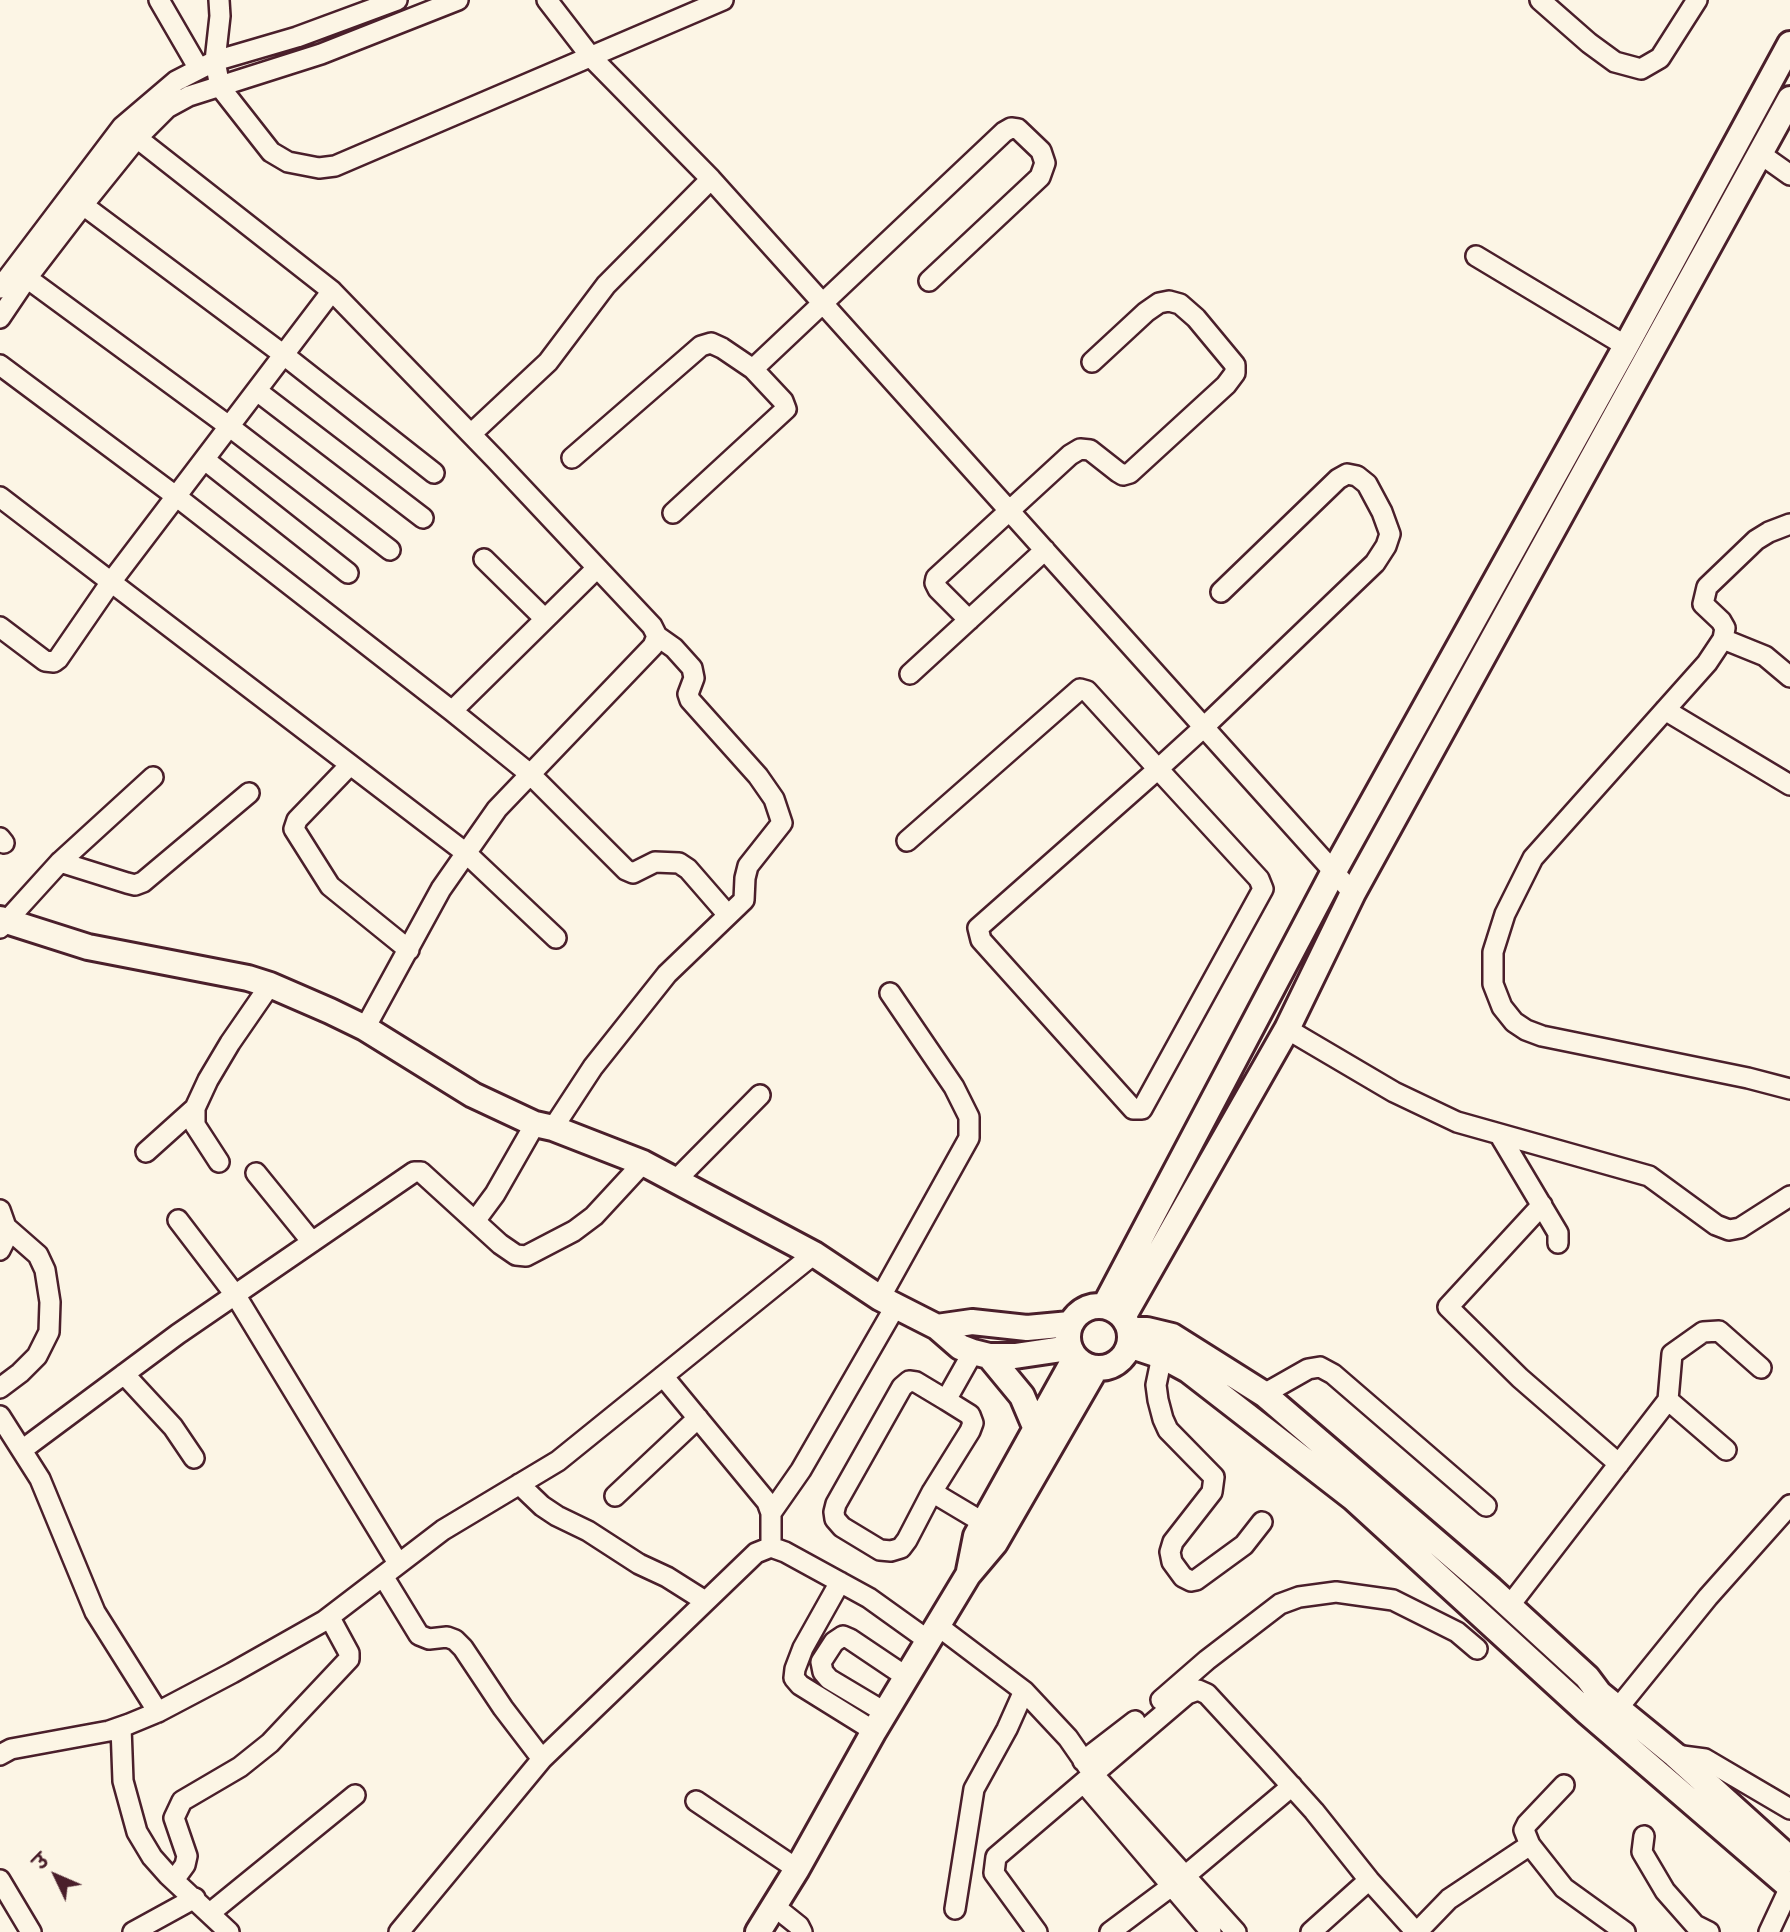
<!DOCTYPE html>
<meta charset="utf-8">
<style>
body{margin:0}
#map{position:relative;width:1790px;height:1932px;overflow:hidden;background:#fcf5e5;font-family:"Patrick Hand","Playpen Sans Deva",sans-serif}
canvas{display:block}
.north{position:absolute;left:21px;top:1841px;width:70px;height:70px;-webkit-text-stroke:5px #fcf5e5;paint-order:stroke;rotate:314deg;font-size:19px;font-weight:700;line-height:28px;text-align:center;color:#4a1f2b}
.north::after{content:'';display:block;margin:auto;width:24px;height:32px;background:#4a1f2b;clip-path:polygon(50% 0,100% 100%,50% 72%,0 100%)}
</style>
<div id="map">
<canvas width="1790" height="1932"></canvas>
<div class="north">उ</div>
</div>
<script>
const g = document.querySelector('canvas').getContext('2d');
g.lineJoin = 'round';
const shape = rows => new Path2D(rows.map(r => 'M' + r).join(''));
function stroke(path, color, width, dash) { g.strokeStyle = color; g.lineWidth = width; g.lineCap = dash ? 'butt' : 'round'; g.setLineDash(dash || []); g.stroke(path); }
const minor = shape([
 [159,0,199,69],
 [219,0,220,16,215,61,220,87,271,152,288,162,319,168,335,166,723,0],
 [547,0,591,57,711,179,1353,893],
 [1540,0,1589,43,1615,62,1641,69,1660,58,1697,0],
 [137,138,332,291,495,459,652,626,657,636,653,646,497,809,441,889,365,1028],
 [1759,153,1790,175],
 [83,205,284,355,434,473],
 [1476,256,1626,346],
 [27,278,230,427,390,550],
 [0,288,122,127,176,81,215,61,297,37,397,0],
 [0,318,27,278,83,205,137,138,167,108,189,96,321,54,458,0],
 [0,365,177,497,452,711,530,774,626,870,633,873,655,862,679,863,688,869,728,915],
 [257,391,423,518],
 [471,434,548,362,606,285,711,179],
 [572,458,701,346,711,343,722,348,753,369,1004,132,1011,128,1018,129,1041,151,1045,163,1040,177,929,281],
 [205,460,348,573],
 [0,497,111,582,332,291],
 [673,513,786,409,783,401,753,369],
 [1790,524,1769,532,1756,540,1707,587,1703,604,1721,621,1725,628,1723,639,1707,663,1533,858,1505,914,1493,952,1493,984,1502,1007,1514,1022,1526,1030,1542,1036,1748,1078,1790,1089],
 [484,559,545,619],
 [969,620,938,589,935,583,936,578,1070,455,1080,449,1090,450,1118,472,1123,475,1130,473,1226,385,1235,373,1235,365,1196,318,1180,304,1169,301,1159,303,1146,312,1092,362],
 [0,627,45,661,54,662,58,659,111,582,466,853,556,938],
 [1723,639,1765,656,1790,677],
 [910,674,1045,550],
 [1665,710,1790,785],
 [452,711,597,568],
 [350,765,297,820,294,829,330,886,409,950],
 [0,838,4,843],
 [907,841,1080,689,1087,691,1158,769,1259,879,1263,889,1142,1109,1133,1109,981,940,978,928,1158,769,1204,727,1375,563,1386,546,1390,534,1382,512,1367,484,1357,476,1347,474,1338,479,1221,592],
 [60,862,127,883,135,885,143,882,249,793],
 [0,928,60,862,153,777],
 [1287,1029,1394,1092,1457,1122,1649,1176,1716,1225,1729,1230,1740,1228,1790,1196],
 [553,1128,593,1067,667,974,744,900,745,878,748,866,782,823,774,799,758,776,690,700,688,694,694,678,692,668,674,648,657,636],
 [1499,1134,1558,1233,1558,1243],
 [146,1152,195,1108],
 [219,1162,195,1125,195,1108,208,1080,230,1043,270,985],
 [256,1173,312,1242],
 [676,1180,760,1095],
 [1542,1205,1448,1307,1520,1378,1619,1464],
 [0,1210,6,1227,4,1242,0,1250],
 [178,1220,236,1296,398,1563],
 [475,1221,495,1194,535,1124],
 [880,1298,969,1138,969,1117,954,1087,890,993],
 [1162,1356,1156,1385,1158,1400,1163,1419,1168,1430,1214,1477,1212,1492,1173,1542,1170,1552,1172,1562,1183,1577,1191,1581,1196,1580,1244,1545,1262,1522],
 [124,1374,173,1427,194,1458],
 [663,1376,767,1502,771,1513,771,1547],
 [0,1388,20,1373,37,1356,49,1332,50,1302,45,1270,38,1255,6,1227],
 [1264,1394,1308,1369,1320,1367,1333,1374,1486,1506],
 [946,1400,970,1415,973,1423,970,1431,932,1492,907,1540,901,1548,891,1551,880,1550,842,1527,835,1519,834,1512,836,1504,902,1387,909,1381,916,1382,946,1400,973,1352],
 [1668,1400,1726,1450],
 [0,1416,40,1479,95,1612,158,1712],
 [22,1450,178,1334,414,1172,421,1172,500,1244,516,1255,526,1256,574,1231,594,1216,643,1163],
 [519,1484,542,1506,557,1516,588,1531,639,1564,667,1577,705,1601],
 [932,1492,984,1523],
 [615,1496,698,1418],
 [771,1513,801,1470,895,1307],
 [383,1576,419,1635,429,1639,447,1637,455,1640,463,1648,503,1708,542,1759],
 [840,1582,803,1648,795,1669,794,1678,800,1685,874,1731],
 [1510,1605,1668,1400,1672,1354,1703,1332,1719,1331,1761,1368],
 [938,1626,1024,1691,1068,1738,1093,1774,1236,1932],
 [1161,1700,1207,1660,1280,1604,1299,1597,1336,1592,1393,1600,1457,1632,1477,1649],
 [886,1713,829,1679,823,1672,821,1662,834,1642,843,1636,850,1639,908,1678],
 [1610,1718,1708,1597,1790,1505],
 [121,1727,123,1781,137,1832,152,1857,168,1875,229,1932],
 [0,1755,11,1749,109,1731,129,1724,158,1712,232,1673,324,1621,443,1530,558,1461,814,1254],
 [1675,1755,1705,1759,1790,1809],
 [1083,1761,1135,1721],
 [1084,1783,1211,1932],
 [696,1801,797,1869],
 [1644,1836,1642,1852,1665,1891,1695,1925,1709,1932],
 [1530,1845,1524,1830,1527,1824,1564,1785],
 [0,1880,31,1932],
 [174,1880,185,1865,187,1856,174,1818,182,1801,240,1767,270,1743,349,1659,349,1653,330,1618],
 [1369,1880,1416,1932],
 [774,1906,799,1926,802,1932],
 [955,1909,974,1789,1007,1729,1024,1691],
 [210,1913,355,1795],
 [133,1932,195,1898],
 [399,1932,542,1759,756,1553,771,1547,785,1552,869,1598,929,1641],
 [1037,1932,994,1873,996,1857,1187,1694,1198,1690,1207,1694,1267,1759,1314,1811,1369,1880,1311,1932],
 [1110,1932,1185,1876,1292,1786],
 [1417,1932,1449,1899,1530,1845,1564,1888,1625,1932],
 [1769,1932,1790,1887]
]);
const major = shape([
 [0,919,88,947,248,978,270,985,330,1011,365,1028,473,1095,535,1124,553,1128,643,1163,814,1254,880,1298,937,1327,960,1347,973,1352,989,1356,1015,1356,1069,1348],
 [1105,1305,1333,873,1626,346,1790,44],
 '1068 1337a31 31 0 1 1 62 0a31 31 0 1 1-62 0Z',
 [1123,1317,1287,1029,1353,893,1790,99],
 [937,1327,972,1322,1027,1328,1070,1324],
 [1130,1330,1147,1330,1172,1336,1264,1394,1491,1589,1587,1677,1599,1693,1675,1755,1790,1859],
 [1129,1345,1162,1356,1188,1370,1353,1498,1588,1713,1790,1887],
 [989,1356,1022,1396,1036,1429],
 [969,1571,976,1536,1075,1358],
 [758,1932,797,1869,874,1731,968,1575,995,1543,1096,1368]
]);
stroke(minor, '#4a1f2b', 24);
stroke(major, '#4a1f2b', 30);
stroke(minor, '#fcf5e5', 19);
stroke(major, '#fcf5e5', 24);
</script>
